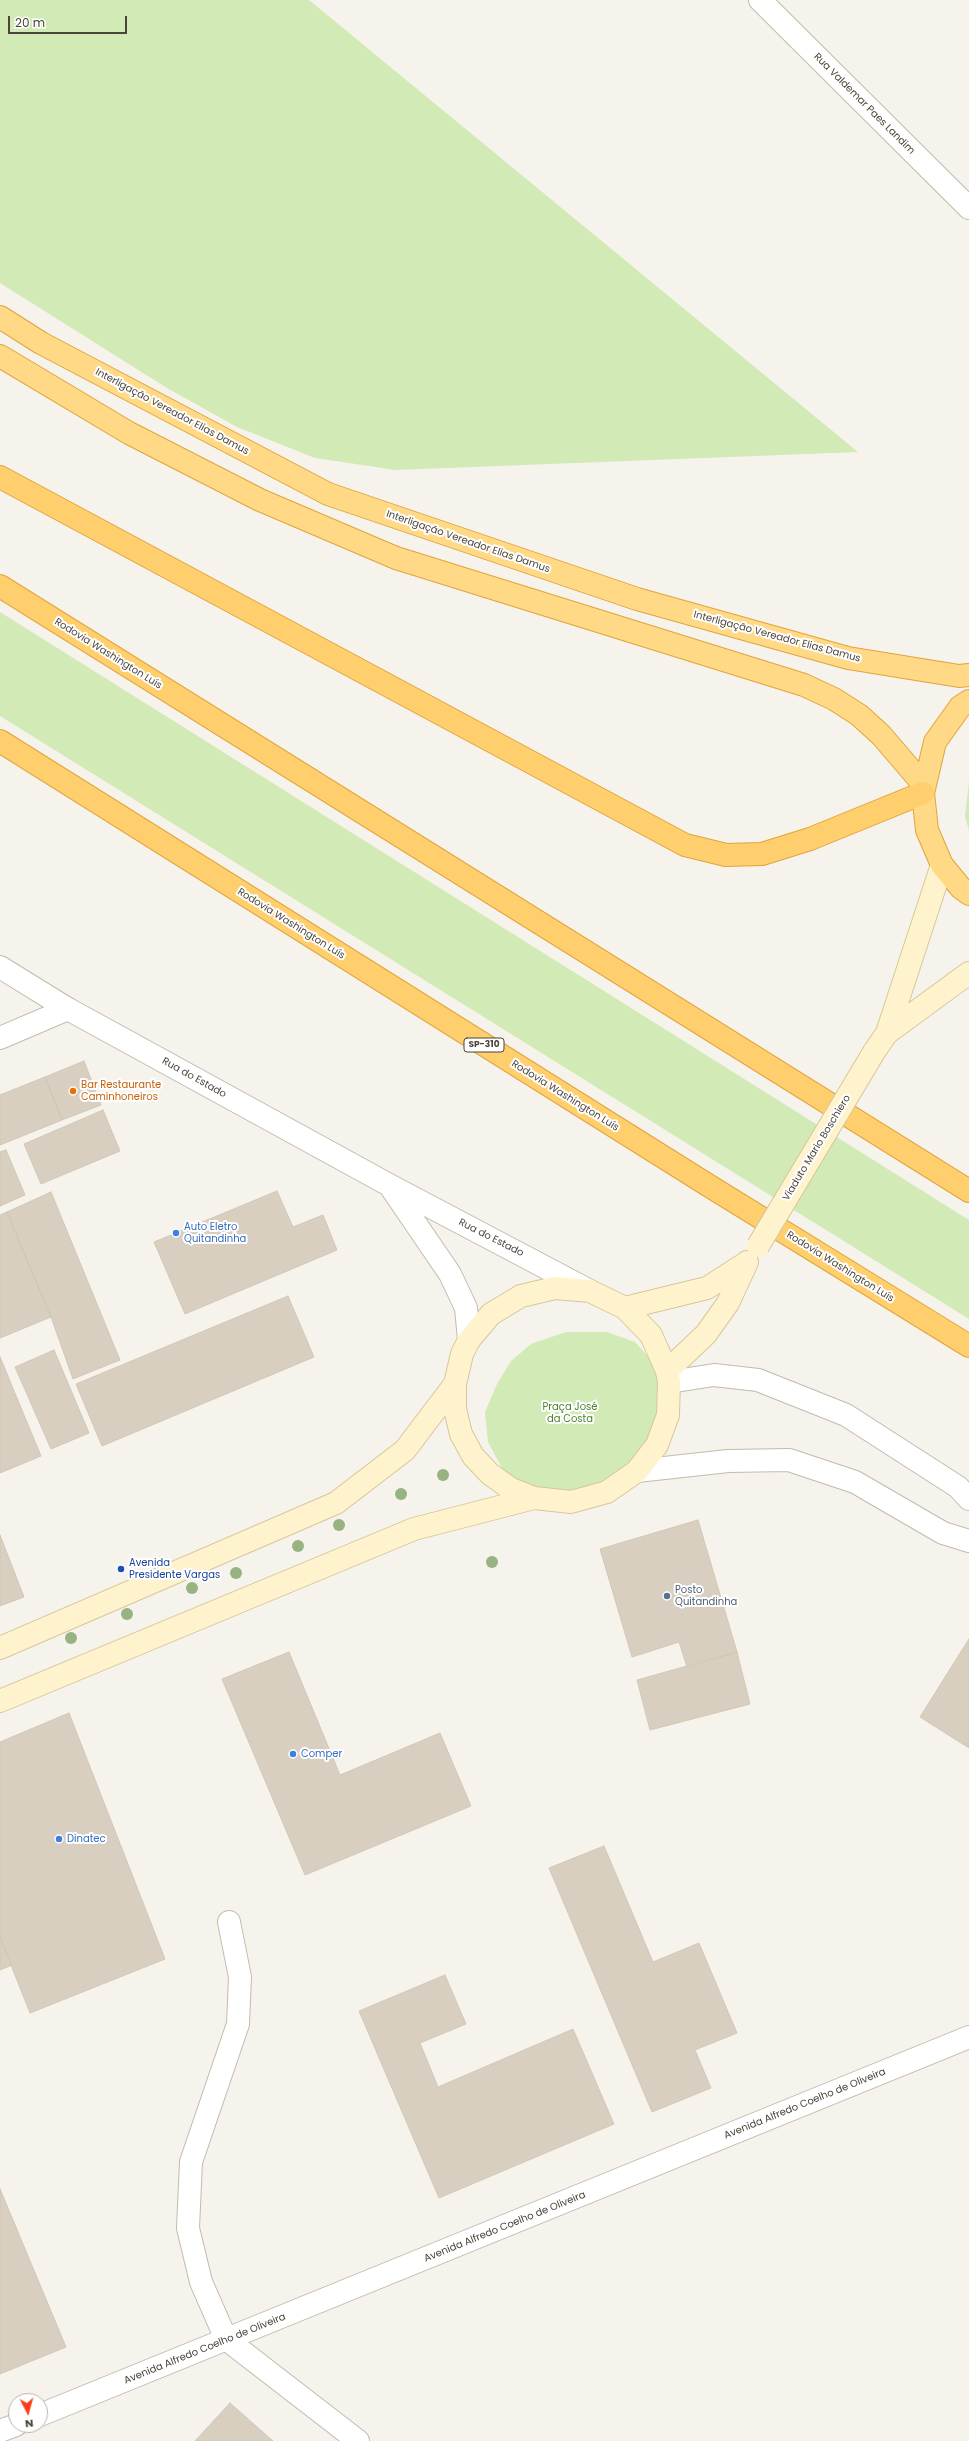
<!DOCTYPE html>
<meta charset="utf-8">
<style>
body{margin:0}
#map{position:relative;width:969px;height:2441px;overflow:hidden;background:#f6f3ec;font-family:Poppins,sans-serif}
canvas{display:block}
.north{position:absolute;left:8px;top:2393px;width:40px;height:40px;box-sizing:border-box;background:#fff;border:1px solid #b7b4b0;border-radius:50%;rotate:174deg;font-size:11px;font-weight:700;line-height:16px;text-align:center;color:#4b4439}
.north::after{content:'';display:block;margin:auto;width:14px;height:18px;background:#fc3f1d;clip-path:polygon(50% 0,100% 100%,50% 72%,0 100%)}
.scale{position:absolute;left:8px;top:16px;width:119px;height:18px;box-sizing:border-box;border:2px solid #4b4439;border-top:0;padding-left:5px;font-size:12px;line-height:14px;white-space:nowrap;color:#4b4439;-webkit-text-stroke:3px #fff;paint-order:stroke}
</style>
<div id="map">
<canvas width="969" height="2441"></canvas>
<div class="north">N</div>
<div class="scale">20 m</div>
</div>
<script>
const g = document.querySelector('canvas').getContext('2d');
g.lineJoin = 'round';
function fill(path, color) { g.fillStyle = color; g.fill(path, 'evenodd'); }
const shape = rows => new Path2D(rows.map(r => 'M' + r).join(''));
function stroke(path, color, width, dash) { g.strokeStyle = color; g.lineWidth = width; g.lineCap = dash ? 'butt' : 'round'; g.setLineDash(dash || []); g.stroke(path); }
function drawText(font, color, halo, rows, align = 'center') {
  g.font = font + ' Poppins,sans-serif'; g.lineWidth = 4; g.setLineDash([]); g.textBaseline = 'middle'; g.strokeStyle = halo; g.fillStyle = color; for (const [text, x, y, turn = 0] of rows) {
    g.save(); g.translate(x, y); g.rotate((+turn || 0) * Math.PI / 180); g.textAlign = isNaN(turn) ? turn : align; if (halo) g.strokeText(text, 0, 0); g.fillText(text, 0, 0); g.restore();
  }
}
const green = shape([
 [0,0,309,0,858,452,396,470,315,458,237,427,167,388,0,283],
 [0,612,969,1220,969,1319,0,716],
 [969,781,969,831,965,816],
 [566,1332,607,1332,635,1342,652,1361,660,1382,662,1409,654,1437,631,1464,602,1483,569,1492,534,1489,505,1474,488,1442,485,1412,497,1384,511,1361,531,1344]
]);
const building = shape([
 [84,1061,101,1105,62,1120,45,1077,84,1061],
 [45,1077,62,1120,0,1145,0,1095,45,1077],
 [103,1110,120,1151,41,1184,24,1144,103,1110],
 [6,1150,25,1195,0,1206,0,1152,6,1150],
 [277,1191,293,1227,323,1215,337,1250,185,1314,154,1242,277,1191],
 [51,1192,120,1360,73,1379,51,1317,7,1212,51,1192],
 [7,1212,51,1317,0,1338,0,1215,7,1212],
 [288,1296,314,1357,102,1446,76,1384,288,1296],
 [54,1350,89,1433,51,1449,15,1367,54,1350],
 [0,1357,41,1456,0,1473,0,1357],
 [698,1520,737,1652,687,1667,679,1642,632,1657,600,1549,698,1520],
 [0,1535,24,1597,0,1606,0,1535],
 [969,1639,969,1748,920,1717,969,1639],
 [289,1652,340,1775,440,1733,471,1806,305,1875,222,1679,289,1652],
 [737,1652,750,1704,650,1730,637,1680,737,1652],
 [69,1713,165,1959,30,2013,0,1937,0,1742,69,1713],
 [604,1846,653,1962,699,1943,737,2033,695,2050,711,2088,652,2112,549,1868,604,1846],
 [0,1937,12,1965,0,1970,0,1937],
 [445,1975,466,2024,420,2043,438,2087,573,2029,614,2124,439,2198,359,2011,445,1975],
 [0,2189,66,2347,0,2374,0,2189],
 [230,2403,273,2441,195,2441,230,2403]
]);
const service = shape([
 [226,2339,201,2282,188,2228,191,2162,238,2024,240,1977,229,1922]
]);
const minor = shape([
 [760,0,969,208],
 [0,1038,68,1009],
 [669,1382,714,1375,758,1380,846,1415,958,1487,969,1499],
 [637,1471,728,1461,789,1460,855,1482,943,1533,969,1541],
 [226,2339,358,2441],
 [40,2415,969,2037],
 [0,2431,16,2425]
]);
const tertiary = shape([
 [0,967,68,1009,391,1186,590,1291],
 [392,1189,450,1274,466,1308,469,1340]
]);
const secondary = shape([
 [887,1033,969,973],
 [874,1052,887,1033,942,865],
 [625,1308,651,1335,667,1371,669,1382,668,1415,657,1445,637,1471,607,1492,571,1502,534,1498,511,1489,490,1474,473,1456,461,1434,455,1409,455,1384,462,1354,469,1340,491,1314,521,1296,555,1288,590,1291,625,1308,707,1288,746,1263],
 [667,1371,706,1334,728,1303,747,1262],
 [0,1648,336,1503,405,1450,455,1384],
 [0,1701,414,1529,534,1498]
]);
const trunk = shape([
 [0,317,41,343,328,494,637,599,848,658,959,676,969,675],
 [0,356,129,433,260,500,396,558,804,685,834,699,859,715,881,735,923,784],
 [969,701,960,707,935,742,923,793,927,830,942,865,961,888,969,894]
]);
const motorway = shape([
 [0,477,685,845,726,855,762,854,810,839,923,793],
 [0,586,969,1191],
 [0,741,711,1187,969,1346]
]);
const secondaryBridge = shape([
 [758,1246,874,1052]
]);
const trees = [
 [443,1475],
 [401,1494],
 [339,1525],
 [298,1546],
 [492,1562],
 [236,1573],
 [192,1588],
 [127,1614],
 [71,1638]
];
const markers = [
 [73,1091,4,"#e8710a"],
 [176,1233,4,"#3f7fe0"],
 [121,1569,4,"#1a4fb4"],
 [667,1596,4,"#5c6f8a"],
 [293,1754,4,"#3f7fe0"],
 [59,1839,4,"#3f7fe0"]
];
const shields = [
 [484,1045,40]
];
const shieldNames = [
 ["SP-310",484,1045]
];
const streetNames = [
 ["Rua Valdemar Paes Landim",864,104,45],
 ["Interligação Vereador Elias Damus",172,412,28],
 ["Interligação Vereador Elias Damus",468,542,19],
 ["Interligação Vereador Elias Damus",777,637,15],
 ["Rodovia Washington Luís",108,654,32],
 ["Rodovia Washington Luís",291,924,32],
 ["Rua do Estado",194,1078,29],
 ["Rodovia Washington Luís",565,1096,32],
 ["Viaduto Mario Boschiero",817,1148,-59],
 ["Rua do Estado",491,1238,27],
 ["Rodovia Washington Luís",840,1267,32],
 ["Avenida Alfredo Coelho de Oliveira",805,2104,-22],
 ["Avenida Alfredo Coelho de Oliveira",505,2227,-22],
 ["Avenida Alfredo Coelho de Oliveira",205,2349,-22]
];
const foodNames = [
 ["Bar Restaurante",81,1085],
 ["Caminhoneiros",81,1097]
];
const shopNames = [
 ["Auto Eletro",184,1227],
 ["Quitandinha",184,1239],
 ["Comper",301,1754],
 ["Dinatec",67,1839]
];
const parkNames = [
 ["Praça José",570,1407],
 ["da Costa",570,1419]
];
const transitNames = [
 ["Avenida",129,1563],
 ["Presidente Vargas",129,1575]
];
const serviceNames = [
 ["Posto",675,1590],
 ["Quitandinha",675,1602]
];
fill(green, '#d2eab5');
fill(building, '#d8cfc1');
stroke(building, '#d3c7b4', 1);
stroke(service, '#c2bbae', 24);
stroke(minor, '#c2bbae', 24);
stroke(tertiary, '#c2bbae', 24);
stroke(secondary, '#d6c79b', 24);
stroke(trunk, '#e0a43c', 24);
stroke(motorway, '#e0a43c', 24);
stroke(service, '#fff', 22);
stroke(minor, '#fff', 22);
stroke(tertiary, '#fff', 22);
stroke(secondary, '#fff3cd', 22);
stroke(trunk, '#ffd985', 22);
stroke(motorway, '#ffcf6e', 22);
stroke(secondaryBridge, '#d6c79b', 24, []);
stroke(secondaryBridge, '#fff3cd', 22);
g.fillStyle = '#97b381';
for (const [x, y] of trees) { g.beginPath(); g.arc(x, y, 6, 0, 2 * Math.PI); g.fill(); }
for (const [x, y, r, color] of markers) { const dot = new Path2D(); dot.arc(x, y, r, 0, 2 * Math.PI); g.fillStyle = color; g.fill(dot); stroke(dot, '#fff', 1.5); }
for (const [x, y, w] of shields) { const box = new Path2D(); box.roundRect(x - w / 2, y - 7, w, 14, 3); g.fillStyle = '#fff'; g.fill(box); stroke(box, '#4b4439', 1); }
drawText('bold 9px', '#4b4439', null, shieldNames);
drawText('10px', '#4b4439', '#fff', streetNames);
drawText('10px', '#c56008', '#fff', foodNames, 'left');
drawText('10px', '#366cbe', '#fff', shopNames, 'left');
drawText('10px', '#4a7f2a', '#fff', parkNames);
drawText('10px', '#164399', '#fff', transitNames, 'left');
drawText('10px', '#4e5e75', '#fff', serviceNames, 'left');
</script>
